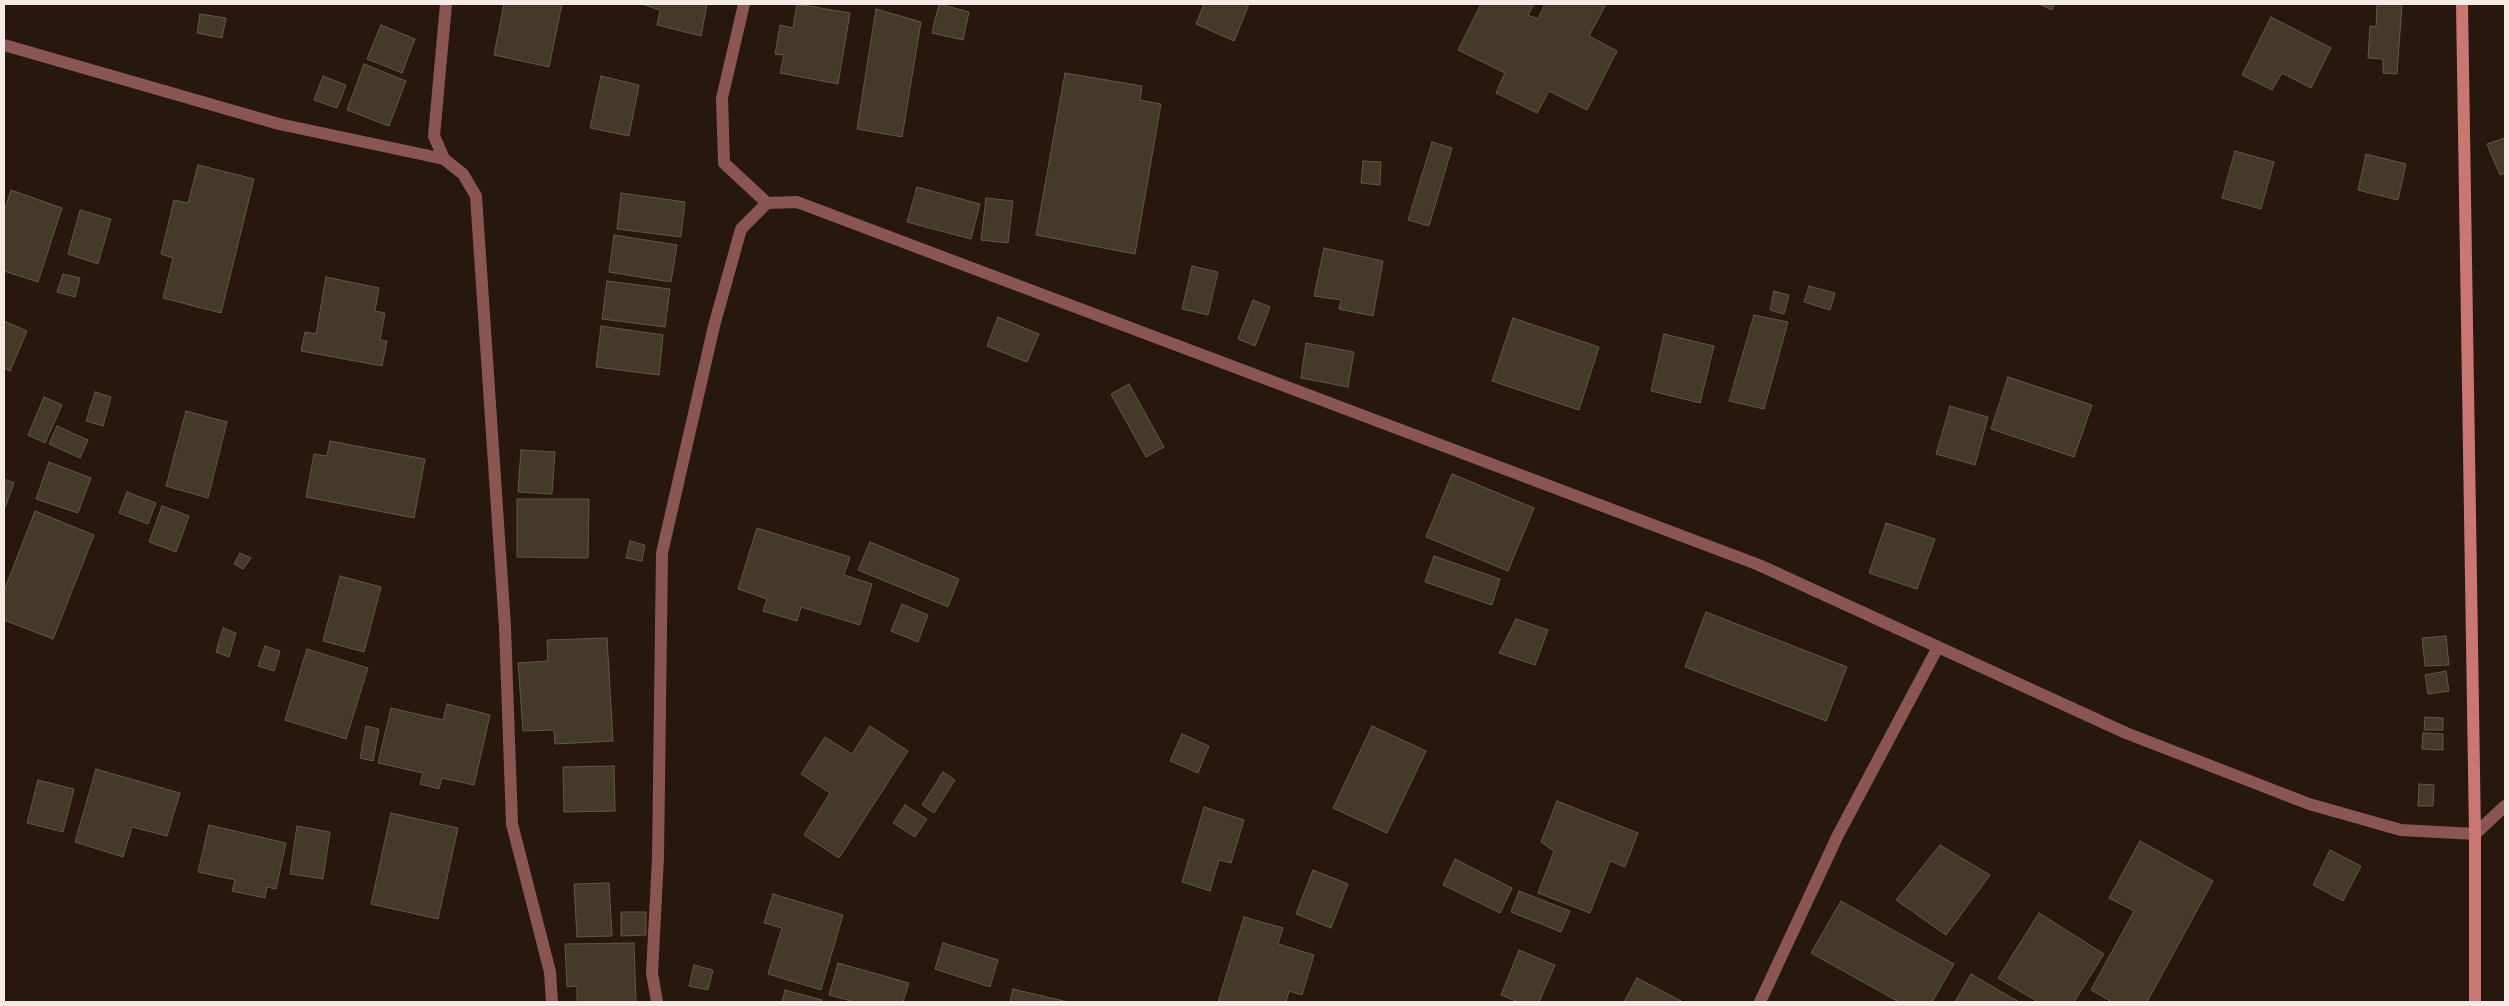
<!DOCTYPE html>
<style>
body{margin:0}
#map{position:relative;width:2509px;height:1006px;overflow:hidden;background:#27170f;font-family:Manrope,sans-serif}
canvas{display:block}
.frame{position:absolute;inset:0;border:5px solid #f6ebe4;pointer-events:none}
</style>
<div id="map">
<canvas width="2509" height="1006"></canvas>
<div class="frame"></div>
</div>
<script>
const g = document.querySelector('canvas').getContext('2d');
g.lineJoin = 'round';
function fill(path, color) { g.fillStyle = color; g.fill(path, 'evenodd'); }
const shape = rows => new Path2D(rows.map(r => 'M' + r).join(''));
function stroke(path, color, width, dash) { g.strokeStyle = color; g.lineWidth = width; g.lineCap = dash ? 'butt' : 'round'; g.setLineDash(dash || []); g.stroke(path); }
const building = shape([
 [504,4,562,4,549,67,494,55,504,4],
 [642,4,707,4,701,36,657,25,660,10,642,4],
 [797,4,850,13,838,84,780,73,784,55,775,54,780,25,793,28,797,4],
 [939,4,969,12,963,40,932,33,939,4],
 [1204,4,1249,4,1234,41,1196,24,1204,4],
 [1481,4,1534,4,1528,15,1538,19,1545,4,1606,4,1589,36,1617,51,1587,110,1549,91,1537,113,1496,93,1505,73,1458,50,1481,4],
 [2039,4,2055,4,2052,10,2039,4],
 [2377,4,2402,4,2397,74,2383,73,2383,59,2368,58,2370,26,2376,27,2377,4],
 [876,9,921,22,902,137,857,129,876,9],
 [200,14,226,18,222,38,197,33,200,14],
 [2271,17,2331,48,2311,88,2282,73,2272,90,2242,75,2271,17],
 [381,25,415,39,402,73,367,59,381,25],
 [364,64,406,81,389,126,347,110,364,64],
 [1065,73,1142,86,1140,100,1161,104,1135,254,1036,235,1065,73],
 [323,76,346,85,337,108,314,100,323,76],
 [601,76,639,85,629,136,590,128,601,76],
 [2505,138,2505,173,2500,175,2487,144,2505,138],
 [1432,142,1452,148,1429,226,1408,220,1432,142],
 [2235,151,2274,162,2261,209,2222,198,2235,151],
 [2366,154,2406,164,2398,200,2358,190,2366,154],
 [1363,161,1381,162,1380,185,1361,183,1363,161],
 [198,165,254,179,221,313,163,298,173,258,161,254,174,200,188,203,198,165],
 [917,187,980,204,971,239,907,222,917,187],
 [11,190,62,208,38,282,4,271,4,212,11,190],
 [621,193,685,202,681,237,617,229,621,193],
 [986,198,1013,201,1008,243,981,240,986,198],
 [80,210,111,219,98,264,68,254,80,210],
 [614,235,677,245,671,282,609,272,614,235],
 [1324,248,1383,261,1373,316,1339,309,1341,300,1314,296,1324,248],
 [1192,266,1218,272,1208,315,1182,309,1192,266],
 [63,274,80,278,75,297,57,292,63,274],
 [326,277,379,288,375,311,385,313,380,340,387,341,382,366,301,351,305,332,316,334,326,277],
 [607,281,670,289,665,327,602,319,607,281],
 [1809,286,1835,293,1830,310,1804,302,1809,286],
 [1774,291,1789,295,1784,314,1770,310,1774,291],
 [1253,300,1270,307,1255,346,1238,339,1253,300],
 [1754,315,1788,322,1764,409,1729,401,1754,315],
 [998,317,1039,334,1027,362,987,346,998,317],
 [1513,318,1599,347,1579,410,1492,381,1513,318],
 [4,321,27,331,10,371,4,368,4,321],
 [601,326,663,335,659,375,596,367,601,326],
 [1664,334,1714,346,1700,403,1651,391,1664,334],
 [1306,343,1354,352,1348,387,1301,378,1306,343],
 [2008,377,2092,405,2074,457,1991,429,2008,377],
 [1129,384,1164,447,1146,457,1111,394,1129,384],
 [95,392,111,397,103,426,86,421,95,392],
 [44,397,62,405,45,443,28,435,44,397],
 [1950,406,1988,417,1975,465,1936,454,1950,406],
 [186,411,227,422,208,498,166,486,186,411],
 [57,426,88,440,80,458,49,444,57,426],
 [330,441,425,459,414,518,306,497,314,454,327,456,330,441],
 [521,450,555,452,552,494,518,492,521,450],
 [49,462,91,478,78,513,36,499,49,462],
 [1452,474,1534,508,1508,571,1426,537,1452,474],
 [4,479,14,483,4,510,4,479],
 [127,492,156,503,148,524,119,513,127,492],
 [517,499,589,499,588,558,517,557,517,499],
 [162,506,189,516,176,552,149,542,162,506],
 [35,511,94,535,53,639,4,620,4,591,35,511],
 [1886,523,1935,539,1917,589,1869,573,1886,523],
 [757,528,850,557,844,575,872,584,860,625,801,607,797,621,763,611,767,599,738,589,757,528],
 [630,541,645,545,642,561,626,558,630,541],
 [870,542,959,579,948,607,858,570,870,542],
 [240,553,251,558,243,569,234,564,240,553],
 [1434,556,1500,579,1492,605,1425,582,1434,556],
 [340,576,381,587,364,652,323,641,340,576],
 [902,604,928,615,918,642,891,631,902,604],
 [1706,612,1847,667,1826,721,1685,667,1706,612],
 [1516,619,1548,630,1535,665,1499,653,1516,619],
 [223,628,236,633,229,657,216,652,223,628],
 [2446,636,2449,665,2425,666,2422,638,2446,636],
 [607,638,613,741,555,744,554,730,523,731,518,663,548,661,547,640,607,638],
 [265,646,280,651,274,671,258,666,265,646],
 [307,649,368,668,346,739,285,720,307,649],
 [2446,671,2449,691,2428,694,2425,675,2446,671],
 [447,704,490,715,474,785,442,778,439,789,420,784,423,773,378,763,391,708,443,720,447,704],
 [2425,717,2443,718,2443,730,2424,730,2425,717],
 [366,726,379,729,373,761,360,758,366,726],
 [870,726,908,751,839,858,804,835,830,793,801,774,825,737,852,754,870,726],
 [1372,726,1426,751,1387,833,1333,808,1372,726],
 [2423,733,2443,734,2443,750,2422,749,2423,733],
 [1182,734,1209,746,1198,773,1170,761,1182,734],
 [614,766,615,811,564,812,563,767,614,766],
 [96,769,180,793,167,836,132,827,123,857,75,842,96,769],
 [943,772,955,780,934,813,922,805,943,772],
 [38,780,74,789,63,832,27,823,38,780],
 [2419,784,2434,785,2433,806,2418,806,2419,784],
 [1557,801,1638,833,1625,867,1610,861,1590,913,1538,893,1554,851,1541,842,1557,801],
 [905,805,927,819,915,837,893,823,905,805],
 [1204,807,1244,820,1231,863,1219,860,1210,891,1182,882,1204,807],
 [391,813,458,828,438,919,371,904,391,813],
 [209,825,286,843,276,889,267,887,265,898,232,891,235,880,198,872,209,825],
 [297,826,330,832,323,879,290,874,297,826],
 [2140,841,2213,881,2147,1002,2112,1002,2091,990,2134,911,2109,898,2140,841],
 [1940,845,1990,875,1946,935,1896,900,1940,845],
 [2330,850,2361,866,2343,901,2313,885,2330,850],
 [1455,859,1512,888,1500,913,1443,885,1455,859],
 [1313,870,1348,884,1331,928,1296,914,1313,870],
 [609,883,612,936,577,937,574,884,609,883],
 [1519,891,1570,911,1561,932,1511,912,1519,891],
 [773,894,843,915,821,990,768,974,782,928,764,923,773,894],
 [1841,901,1954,964,1932,1002,1899,1002,1811,953,1841,901],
 [621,912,646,912,646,935,621,936,621,912],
 [2039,913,2104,954,2074,1002,2038,1002,1998,978,2039,913],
 [1244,917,1283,928,1278,944,1314,955,1302,995,1289,991,1286,1002,1218,1002,1244,917],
 [634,943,636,1002,577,1002,577,986,567,987,565,944,634,943],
 [943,943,998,960,990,987,935,969,943,943],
 [1519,950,1555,965,1539,1002,1518,1002,1501,995,1519,950],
 [838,963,909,983,903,1002,855,1002,829,995,838,963],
 [694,965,713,970,708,990,689,986,694,965],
 [1971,974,2019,1002,1955,1002,1971,974],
 [1637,978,1683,1002,1624,1002,1637,978],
 [1013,989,1068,1002,1010,1002,1013,989],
 [785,990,822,1000,822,1002,782,1002,785,990]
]);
const street = shape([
 [446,4,434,136,444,159,463,174,476,196,505,627,512,824,550,972,552,1002],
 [744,4,722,98,724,163,767,203],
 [4,45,279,124,444,159],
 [657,1002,652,973,658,858,662,553,714,326,741,229,767,203,797,202,1759,565,2126,733,2309,804,2401,830,2475,834,2505,806],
 [1760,1002,1838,835,1938,647]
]);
const secondary = shape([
 [2462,4,2475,834,2475,1002]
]);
fill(building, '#443a29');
stroke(building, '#635847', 1);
stroke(street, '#895653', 12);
stroke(secondary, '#c97773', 12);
</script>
